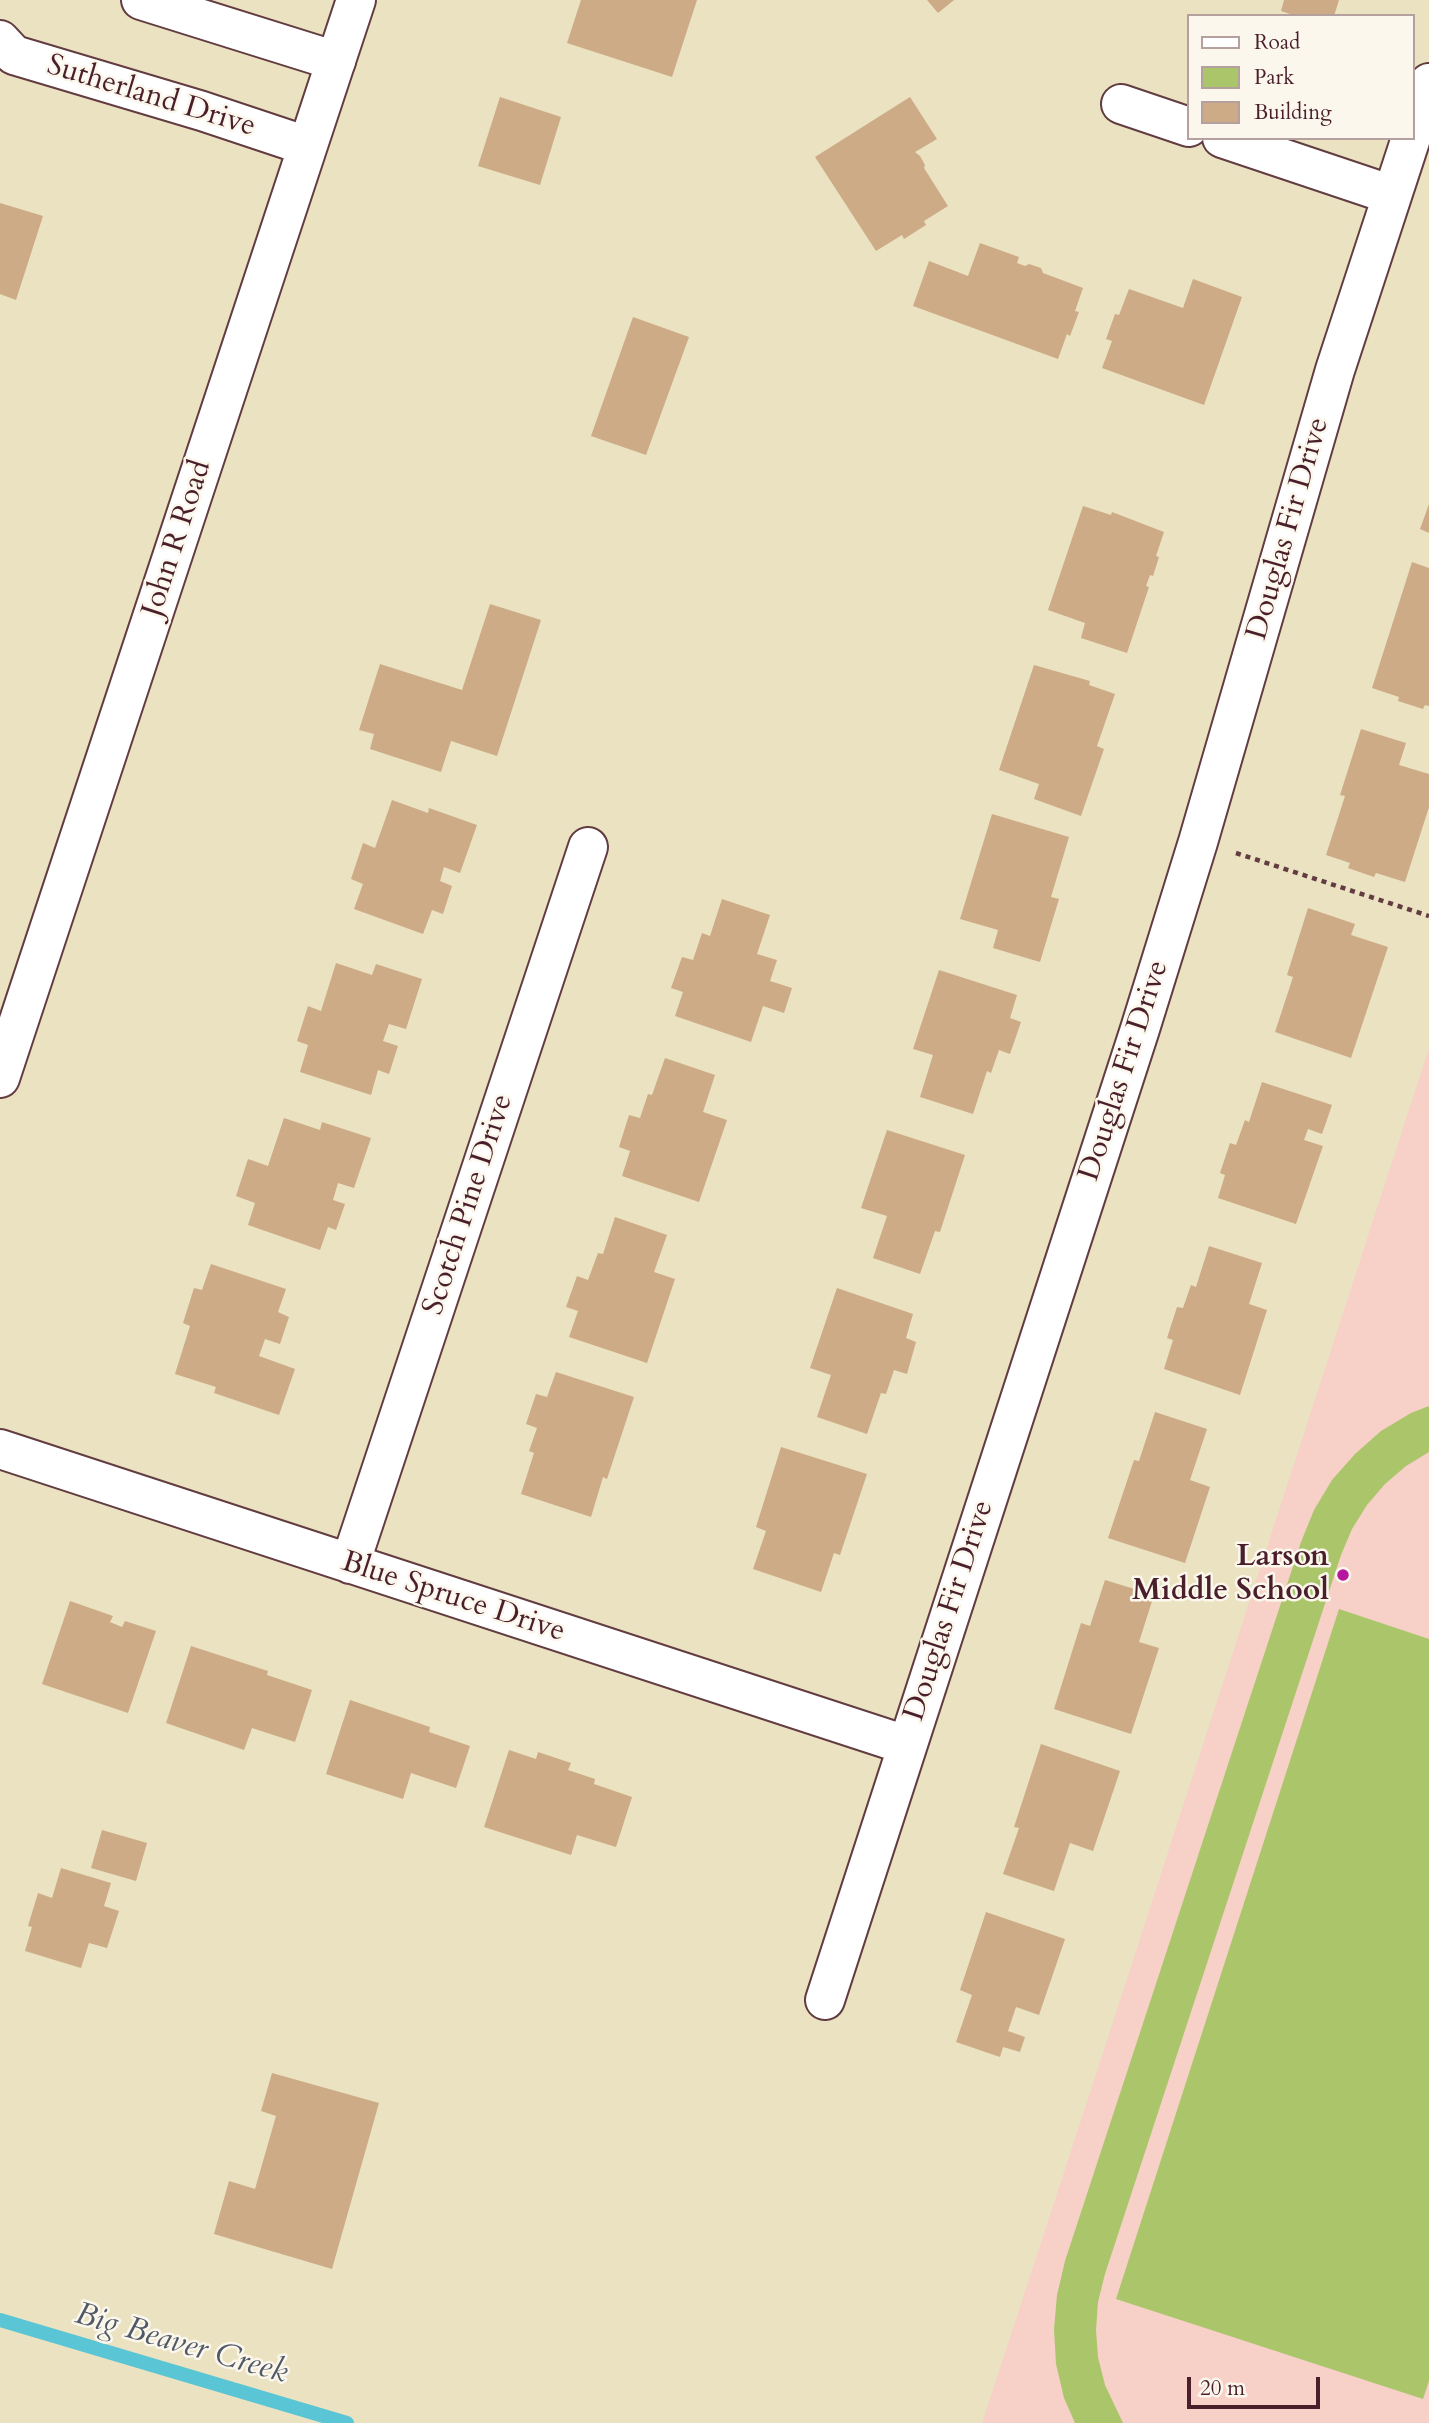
<!DOCTYPE html>
<style>
body{margin:0}
#map{position:relative;width:1429px;height:2423px;overflow:hidden;background:#eae2c0;font-family:Cardo,serif}
canvas{display:block}
.legend{position:absolute;left:1187px;top:14px;width:228px;height:126px;box-sizing:border-box;background:#fbf7ec;border:2px solid #b4a19f;margin:0;padding:9px 12px;list-style:none;font-size:21px;color:#4a1f2b}
.legend li{display:flex;align-items:center;gap:14px;height:35px}
.legend b{width:35px;border:2px solid #b4a19f}
.scale{position:absolute;left:1187px;top:2377px;width:133px;height:32px;box-sizing:border-box;border:4px solid #4a1f2b;border-top:0;padding-left:9px;font-size:21px;line-height:24px;white-space:nowrap;color:#4a1f2b;-webkit-text-stroke:5px #fbf7ec;paint-order:stroke}
</style>
<div id="map">
<canvas width="1429" height="2423"></canvas>
<ul class="legend">
<li><b style="height:9px;background:#fff"></b>Road</li>
<li><b style="height:19px;background:#abc56b"></b>Park</li>
<li><b style="height:19px;background:#cdab87"></b>Building</li>
</ul>
<div class="scale">20 m</div>
</div>
<script>
const g = document.querySelector('canvas').getContext('2d');
g.lineJoin = 'round';
function fill(path, color) { g.fillStyle = color; g.fill(path, 'evenodd'); }
const shape = rows => new Path2D(rows.map(r => 'M' + r).join(''));
function stroke(path, color, width, dash) { g.strokeStyle = color; g.lineWidth = width; g.lineCap = dash ? 'butt' : 'round'; g.setLineDash(dash || []); g.stroke(path); }
function drawText(font, color, halo, rows, align = 'center') {
  g.font = font + ' Cardo,serif'; g.lineWidth = 5; g.setLineDash([]); g.textBaseline = 'middle'; g.strokeStyle = halo; g.fillStyle = color; for (const [text, x, y, turn = 0] of rows) {
    g.save(); g.translate(x, y); g.rotate((+turn || 0) * Math.PI / 180); g.textAlign = isNaN(turn) ? turn : align; if (halo) g.strokeText(text, 0, 0); g.fillText(text, 0, 0); g.restore();
  }
}
const built = shape([
 [1429,1048,1429,2423,982,2423,1087,2102]
]);
const green = shape([
 [1429,1406,1429,1452,1406,1466,1385,1484,1367,1505,1352,1529,1341,1555,1105,2274,1098,2302,1096,2330,1098,2357,1105,2385,1123,2423,1075,2423,1064,2398,1056,2364,1054,2329,1057,2295,1065,2261,1301,1542,1314,1510,1332,1480,1355,1454,1381,1431,1411,1413],
 [1339,1609,1429,1639,1429,2381,1423,2399,1116,2299]
]);
const stream = shape([
 [0,2320,347,2423]
]);
const building = shape([
 [581,0,697,0,672,77,567,43],
 [927,0,954,0,938,13],
 [1284,0,1339,0,1334,16,1296,16,1281,11],
 [500,97,561,117,540,185,478,166],
 [910,97,937,139,915,152,920,156,925,165,924,168,948,206,924,221,926,225,904,239,902,235,876,251,815,157],
 [0,203,43,216,16,300,0,294],
 [980,243,1019,257,1017,263,1025,266,1029,264,1041,268,1043,273,1083,288,1075,311,1079,312,1070,336,1067,334,1058,359,913,306,929,261,968,276],
 [1193,279,1242,297,1204,405,1102,368,1112,341,1106,339,1115,314,1119,315,1129,289,1183,308],
 [633,317,689,337,646,455,591,436],
 [1429,504,1429,533,1420,529],
 [1083,506,1111,515,1112,512,1164,532,1156,556,1159,557,1153,576,1150,575,1146,586,1149,587,1127,653,1081,638,1085,623,1048,610],
 [1412,562,1429,568,1429,706,1425,705,1423,709,1398,701,1399,697,1372,688],
 [490,604,541,620,497,756,451,741,441,772,370,749,374,734,359,730,380,664,462,690],
 [1034,665,1090,681,1089,685,1115,694,1097,746,1104,749,1081,816,1034,799,1039,784,999,770],
 [1361,729,1406,743,1399,765,1429,774,1429,807,1405,882,1376,873,1374,877,1348,868,1350,863,1326,855,1345,796,1340,795],
 [392,800,428,813,429,808,477,825,460,873,444,867,440,881,452,886,443,914,432,910,423,934,354,909,363,884,351,879,363,843,375,848],
 [992,814,1069,837,1051,897,1059,899,1040,962,993,948,998,930,960,919],
 [722,899,770,915,757,954,777,960,770,981,792,988,784,1013,763,1006,751,1042,675,1016,683,992,671,988,682,957,693,960,702,933,710,936],
 [1308,908,1355,924,1351,935,1388,947,1351,1058,1275,1032,1293,977,1287,975],
 [336,963,372,975,376,964,422,979,406,1029,389,1024,383,1041,398,1046,389,1074,378,1070,371,1095,300,1072,308,1045,297,1041,308,1006,321,1011],
 [939,970,1017,995,1010,1018,1021,1022,1010,1054,999,1050,991,1073,987,1071,973,1114,920,1097,933,1055,913,1049],
 [665,1058,715,1075,703,1112,727,1120,699,1202,622,1176,630,1151,619,1147,629,1115,640,1118,648,1094,652,1095],
 [1262,1082,1332,1105,1322,1134,1308,1129,1304,1140,1323,1146,1296,1224,1218,1198,1225,1175,1220,1173,1230,1143,1236,1145,1245,1120,1249,1122],
 [284,1118,320,1130,322,1122,371,1138,354,1188,338,1183,333,1200,345,1204,336,1230,328,1227,320,1250,248,1225,255,1203,236,1196,248,1159,268,1166],
 [887,1130,965,1155,940,1232,935,1231,920,1274,873,1258,887,1216,861,1208],
 [615,1217,667,1235,654,1272,675,1279,647,1363,569,1337,578,1311,566,1307,577,1276,588,1280,598,1253,603,1254],
 [1209,1246,1262,1263,1249,1304,1267,1310,1240,1395,1164,1369,1173,1340,1167,1338,1177,1307,1183,1308,1191,1285,1196,1287],
 [211,1264,286,1289,278,1312,289,1317,280,1344,265,1339,259,1356,295,1369,279,1415,214,1393,216,1387,175,1374,190,1326,183,1323,194,1288,202,1290],
 [837,1288,913,1314,906,1338,916,1342,907,1374,894,1370,886,1394,881,1393,867,1434,817,1417,831,1375,810,1368],
 [556,1372,634,1397,607,1479,603,1477,591,1517,521,1494,534,1453,529,1451,537,1428,526,1424,536,1394,547,1397],
 [1155,1412,1207,1429,1190,1480,1210,1487,1185,1563,1108,1538,1134,1460,1139,1461],
 [781,1447,867,1474,840,1555,834,1553,821,1592,753,1569,766,1531,756,1527],
 [1105,1580,1154,1595,1139,1642,1159,1648,1131,1734,1054,1709,1081,1623,1090,1626],
 [70,1601,113,1616,110,1622,122,1627,125,1621,156,1631,128,1713,42,1684],
 [191,1646,268,1671,267,1675,312,1690,295,1742,252,1728,244,1750,166,1723],
 [350,1700,430,1727,429,1732,470,1746,456,1788,411,1773,403,1799,326,1774],
 [1041,1744,1120,1771,1093,1851,1070,1843,1054,1891,1003,1874,1019,1828,1014,1827],
 [509,1750,536,1759,538,1752,571,1763,568,1770,595,1779,594,1784,632,1797,616,1847,577,1835,571,1855,484,1827],
 [102,1830,147,1843,136,1881,91,1868],
 [61,1868,111,1883,104,1906,119,1911,107,1948,89,1943,81,1968,25,1951,32,1927,28,1926,38,1893,52,1898],
 [986,1912,1065,1939,1039,2015,1016,2007,1008,2031,1025,2037,1020,2052,1003,2047,1000,2057,956,2042,972,1995,960,1990],
 [272,2073,379,2103,332,2269,214,2234,229,2181,255,2189,276,2116,261,2111]
]);
const path = shape([
 [1236,853,1429,916]
]);
const street = shape([
 [141,0,336,61],
 [0,40,14,55,202,111,307,146],
 [1121,104,1189,127],
 [1413,131,1429,83],
 [1222,138,1392,195],
 [0,1449,906,1745],
 [350,1564,588,847],
 [825,2000,1140,1029,1198,842,1335,370,1411,138]
]);
const secondary = shape([
 [0,1078,356,0]
]);
const markers = [
 [1343,1575,7,"#b5179e"]
];
const streetNames = [
 ["Sutherland Drive",151,97,17],
 ["Douglas Fir Drive",1289,529,-74],
 ["John R Road",178,539,-72],
 ["Douglas Fir Drive",1125,1071,-72],
 ["Scotch Pine Drive",469,1205,-72],
 ["Blue Spruce Drive",453,1598,18],
 ["Douglas Fir Drive",950,1611,-72]
];
const poiNames = [
 ["Larson",1329,1558],
 ["Middle School",1329,1592]
];
const waterNames = [
 ["Big Beaver Creek",181,2345,16]
];
fill(built, '#f7d1c7');
fill(green, '#abc56b');
stroke(stream, '#5ac5d5', 14);
fill(building, '#cdab87');
stroke(street, '#623c41', 42);
stroke(secondary, '#623c41', 42);
stroke(path, '#623c41', 4.5, [5, 5]);
stroke(street, '#fff', 38);
stroke(secondary, '#fff', 38);
for (const [x, y, r, color] of markers) { const dot = new Path2D(); dot.arc(x, y, r, 0, 2 * Math.PI); g.fillStyle = color; g.fill(dot); stroke(dot, '#fbf7ec', 2.5); }
drawText('30px', '#4a1f2b', '#fbf7ec', streetNames);
drawText('bold 30px', '#4a1f2b', '#fbf7ec', poiNames, 'right');
drawText('italic 32px', '#505966', '#fbf7ec', waterNames);
</script>
